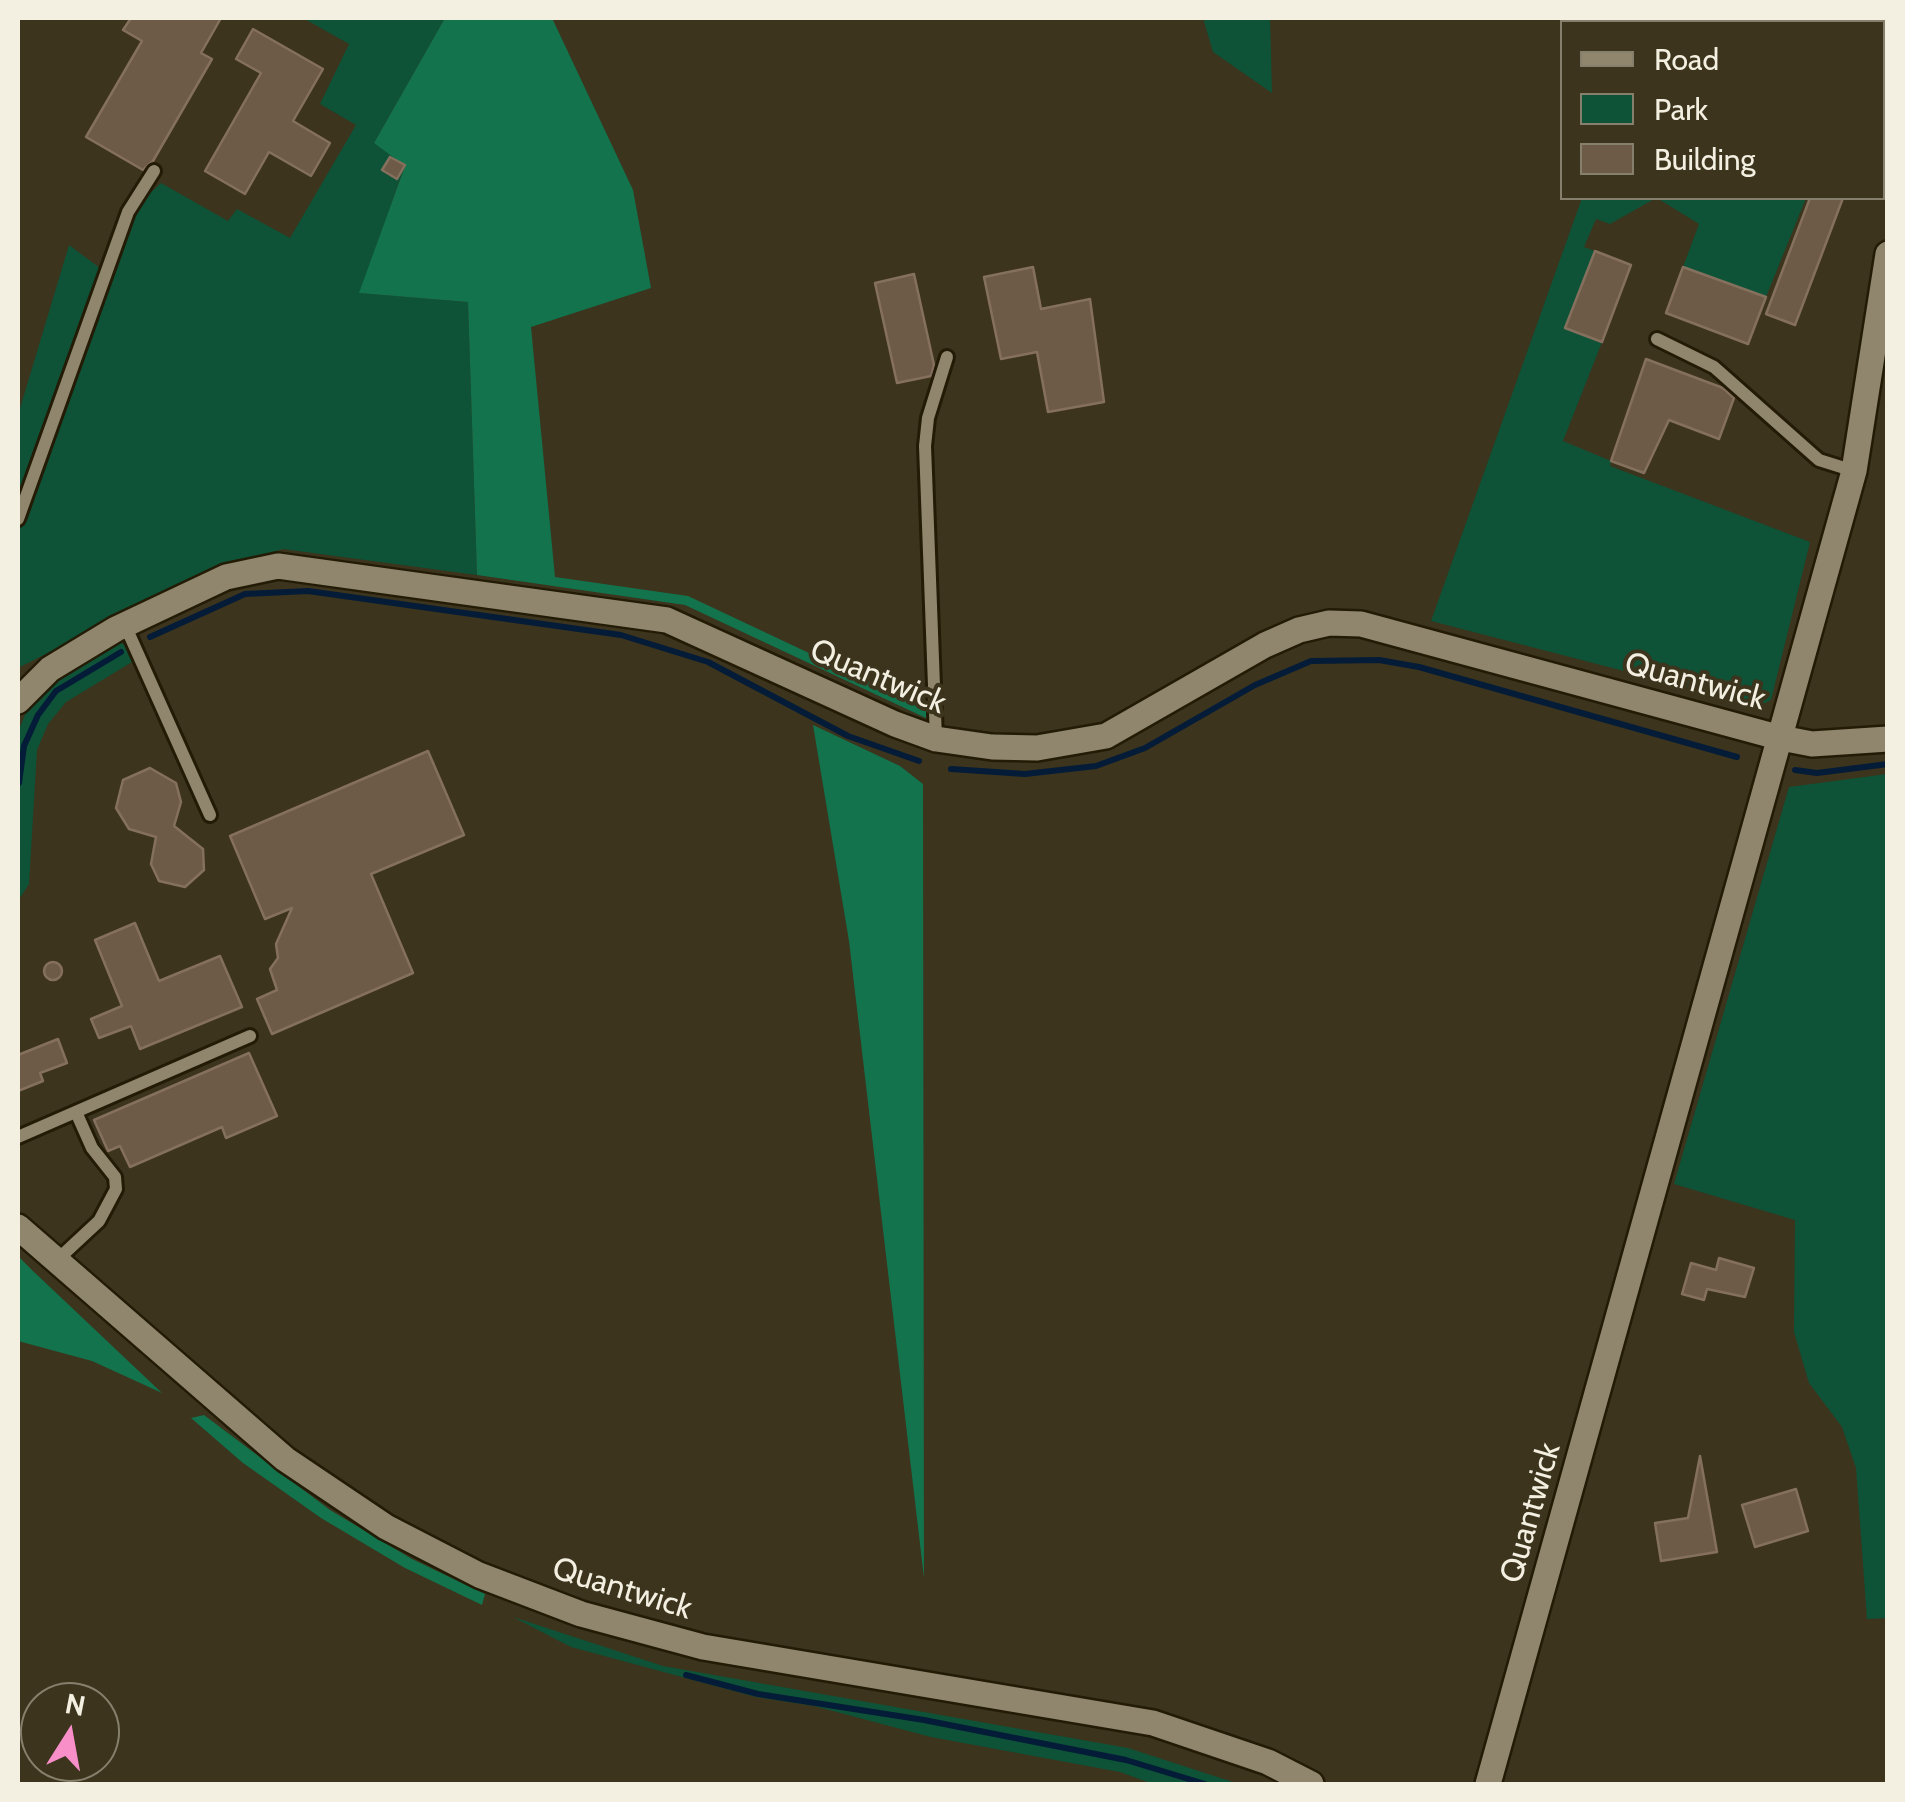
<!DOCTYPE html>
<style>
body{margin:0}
#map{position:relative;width:1905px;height:1802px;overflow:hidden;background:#3c341d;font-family:Cabin,sans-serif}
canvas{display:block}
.frame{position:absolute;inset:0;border:20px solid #f3efe1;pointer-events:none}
.legend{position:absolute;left:1560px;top:20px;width:325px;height:180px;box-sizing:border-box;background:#3c341d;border:2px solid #857f6b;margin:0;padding:12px 18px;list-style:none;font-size:30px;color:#f3efe1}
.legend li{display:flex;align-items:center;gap:20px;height:50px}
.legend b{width:50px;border:2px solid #857f6b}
.north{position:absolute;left:20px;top:1682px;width:100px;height:100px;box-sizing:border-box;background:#3c341d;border:2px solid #857f6b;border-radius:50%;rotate:11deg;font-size:28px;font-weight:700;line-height:40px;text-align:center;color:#f3efe1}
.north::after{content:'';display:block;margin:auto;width:35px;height:45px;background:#f98fc9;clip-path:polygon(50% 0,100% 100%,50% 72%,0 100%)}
</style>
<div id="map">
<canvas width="1905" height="1802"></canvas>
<div class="frame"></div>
<ul class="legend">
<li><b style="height:12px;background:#8f866d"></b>Road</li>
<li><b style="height:28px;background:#0e5337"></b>Park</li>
<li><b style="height:28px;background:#6e5b47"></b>Building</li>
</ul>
<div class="north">N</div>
</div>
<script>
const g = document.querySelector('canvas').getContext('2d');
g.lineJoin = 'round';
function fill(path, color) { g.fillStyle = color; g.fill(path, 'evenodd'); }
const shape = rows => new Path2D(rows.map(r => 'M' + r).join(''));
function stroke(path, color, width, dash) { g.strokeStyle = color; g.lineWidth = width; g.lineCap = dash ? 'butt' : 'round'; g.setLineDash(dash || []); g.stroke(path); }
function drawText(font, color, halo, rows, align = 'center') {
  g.font = font + ' Cabin,sans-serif'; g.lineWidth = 8; g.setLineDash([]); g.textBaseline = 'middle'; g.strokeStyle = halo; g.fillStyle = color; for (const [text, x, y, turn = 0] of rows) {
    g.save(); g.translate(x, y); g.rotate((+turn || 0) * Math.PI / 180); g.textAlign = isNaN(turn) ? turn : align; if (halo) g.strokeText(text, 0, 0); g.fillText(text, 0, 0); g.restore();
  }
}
const green = shape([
 [303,18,445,18,374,143,405,165,360,293,468,302,477,575,283,549,219,567,18,668,18,533,139,203,161,183,228,221,237,209,290,238,356,125,320,104,349,44],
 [1203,18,1270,18,1272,93,1213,52],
 [1582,198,1656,198,1610,224,1596,219,1584,247,1595,251,1565,328,1602,342,1563,441,1611,461,1610,466,1810,542,1771,700,1759,706,1431,621],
 [1657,198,1806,198,1766,297,1683,267,1699,224],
 [69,245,104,271,18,505,18,415],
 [117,641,128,646,137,659,66,702,48,724,37,750,29,884,18,901,18,732,27,710,49,684],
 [1887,774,1888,1618,1867,1619,1856,1468,1842,1427,1809,1383,1794,1332,1795,1220,1674,1184,1789,787],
 [513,1617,663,1666,1128,1748,1239,1784,1153,1784,1120,1772,931,1737,814,1706,756,1697,571,1647]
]);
const forest = shape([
 [445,18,552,18,633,190,651,288,531,327,555,577,688,596,930,710,928,719,685,605,477,575,468,302,359,293,405,166,374,143],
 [1870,18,1887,18,1883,117,1882,22,1869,22],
 [813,725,900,766,923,784,924,1578,849,941],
 [18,1256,33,1271,162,1393,92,1361,18,1341],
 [204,1415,330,1510,412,1559,485,1594,482,1605,405,1568,321,1518,243,1463,191,1418]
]);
const stream = shape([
 [150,637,245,594,308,591,621,635,708,662,848,736,919,761],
 [951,769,1025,774,1096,766,1145,748,1255,685,1311,661,1379,660,1419,667,1737,757],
 [1795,770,1817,773,1888,764],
 [19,783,24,746,38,715,56,691,121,652],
 [686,1675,758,1694,924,1720,1126,1760,1205,1784]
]);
const building = shape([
 [131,18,221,18,201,53,212,59,153,161,143,170,86,137,142,41,123,30,131,18],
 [253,29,323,69,293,121,330,143,311,176,269,152,245,194,205,171,261,73,236,59,253,29],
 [390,157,405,165,397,179,382,170,390,157],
 [1810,198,1843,198,1795,325,1766,314,1810,198],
 [1595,251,1631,265,1602,342,1565,328,1595,251],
 [1033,267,1041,309,1090,299,1104,402,1048,412,1037,352,1001,359,984,277,1033,267],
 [1683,267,1766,297,1748,344,1666,313,1683,267],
 [914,274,934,365,931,376,897,383,875,283,914,274],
 [1646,359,1723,388,1734,398,1719,439,1669,420,1644,473,1611,461,1646,359],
 [428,751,464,835,371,874,413,973,272,1034,257,999,277,990,270,969,278,958,276,944,292,908,265,919,230,836,428,751],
 [150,768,176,783,181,802,174,826,203,849,204,870,185,887,159,881,151,864,156,837,129,829,116,808,123,780,150,768],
 [135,923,159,981,220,956,242,1007,140,1049,131,1026,99,1038,91,1019,122,1006,95,940,135,923],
 '44 971a9 9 0 1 1 18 0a9 9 0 1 1-18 0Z',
 [58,1039,67,1063,40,1073,43,1081,18,1091,18,1055,58,1039],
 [249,1053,277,1116,226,1138,222,1127,130,1167,120,1146,108,1151,94,1120,249,1053],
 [1719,1258,1754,1268,1745,1297,1707,1289,1704,1300,1682,1294,1691,1263,1716,1270,1719,1258],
 [1700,1456,1717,1552,1661,1561,1655,1523,1688,1518,1700,1456],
 [1796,1489,1808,1531,1755,1547,1742,1505,1796,1489]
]);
const service = shape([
 [1657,339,1714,367,1819,460,1854,471],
 [18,519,128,212,154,171],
 [125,625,210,815],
 [936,739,925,446,928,418,947,357],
 [18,1137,250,1036],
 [56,1261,99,1221,116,1189,115,1177,92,1148,76,1112]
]);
const minor = shape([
 [18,701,50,669,116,629,226,577,278,566,667,620,895,724,936,739,992,747,1037,748,1106,736,1265,645,1299,630,1329,623,1361,624,1781,738,1812,744,1888,739],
 [18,1227,285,1459,386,1527,479,1575,581,1614,703,1647,1153,1723,1268,1762,1311,1784],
 [1488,1784,1854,471,1888,254]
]);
const streetNames = [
 ["Quantwick",878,677,23],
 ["Quantwick",1695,682,15],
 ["Quantwick",1531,1513,-74],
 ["Quantwick",622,1589,17]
];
fill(green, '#0e5337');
fill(forest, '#12734d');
stroke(stream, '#041c38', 6);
fill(building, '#6e5b47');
stroke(building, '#84705c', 2.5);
stroke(service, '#231b05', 18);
stroke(minor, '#231b05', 30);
stroke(service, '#8f866d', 12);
stroke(minor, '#8f866d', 25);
drawText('32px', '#f3efe1', '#3c341d', streetNames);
</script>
